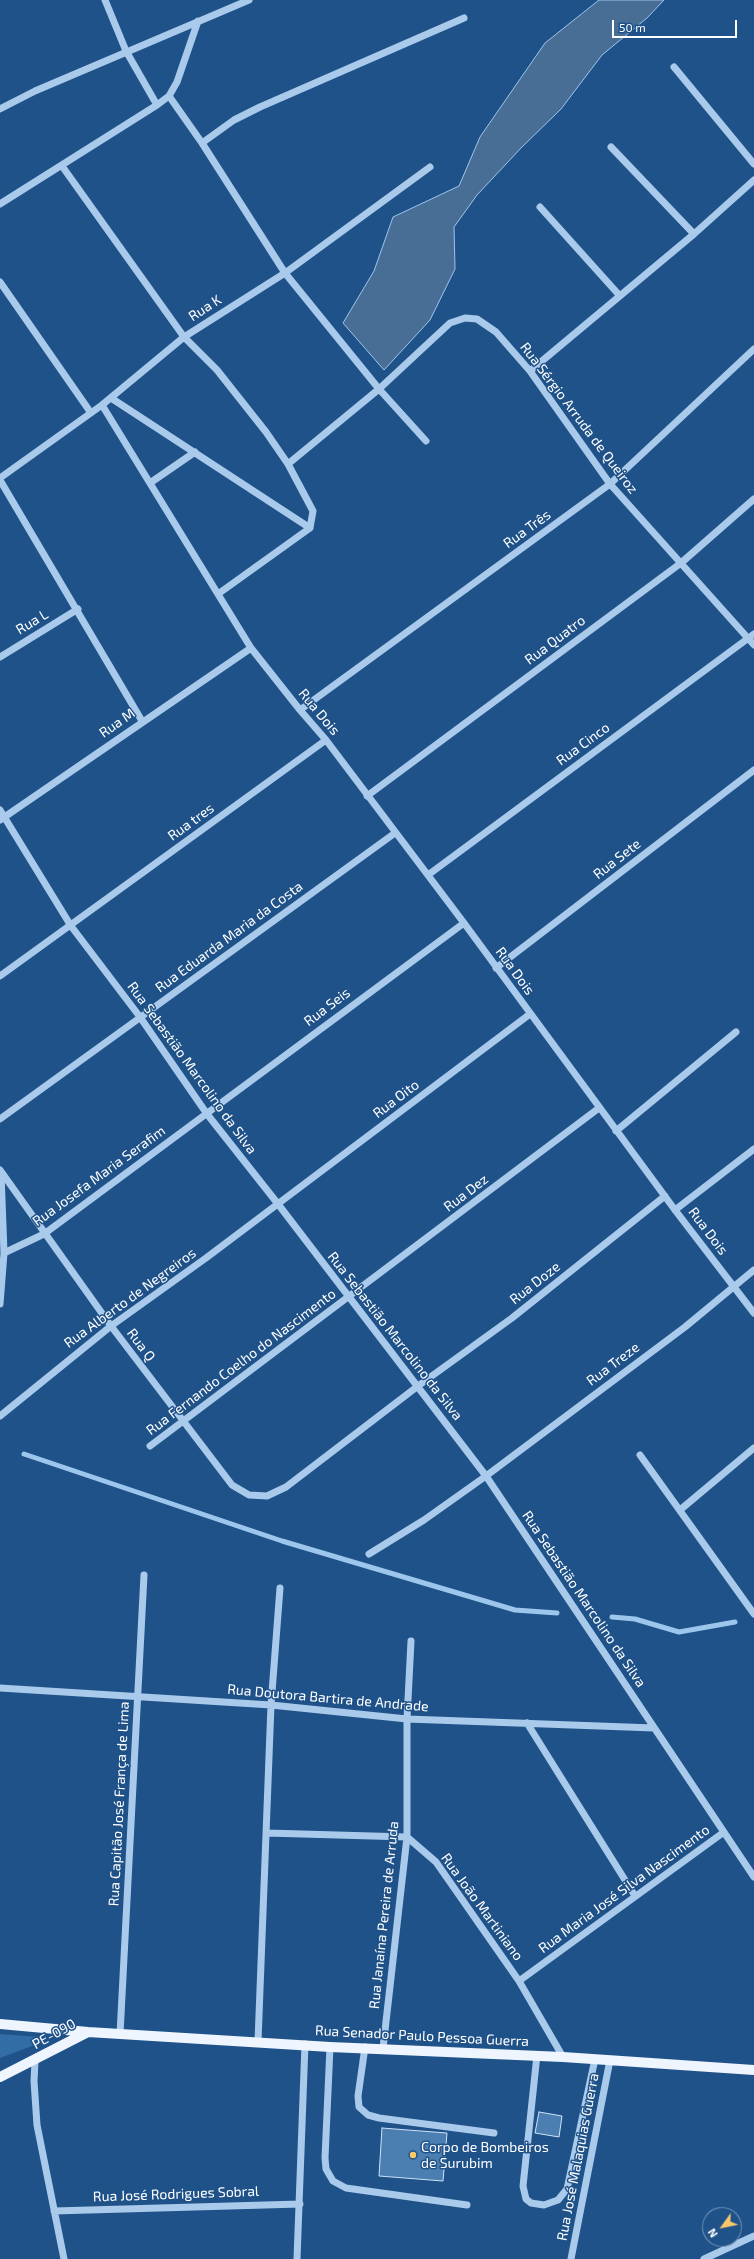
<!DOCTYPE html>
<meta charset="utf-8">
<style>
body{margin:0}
#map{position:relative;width:754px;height:2259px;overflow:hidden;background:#1f5289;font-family:"Exo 2",sans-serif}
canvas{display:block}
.north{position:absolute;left:702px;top:2207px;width:40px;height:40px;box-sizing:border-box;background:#1f5289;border:1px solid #7997b8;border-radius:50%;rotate:237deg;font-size:11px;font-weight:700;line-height:16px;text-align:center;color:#fff}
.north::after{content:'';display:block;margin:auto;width:14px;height:18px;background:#f9c869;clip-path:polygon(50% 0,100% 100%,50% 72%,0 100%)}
.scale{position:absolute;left:612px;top:20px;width:125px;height:18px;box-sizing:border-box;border:2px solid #fff;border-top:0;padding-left:5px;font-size:12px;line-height:14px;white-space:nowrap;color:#fff;-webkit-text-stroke:3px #1f5289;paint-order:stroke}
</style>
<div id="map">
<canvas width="754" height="2259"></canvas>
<div class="north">N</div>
<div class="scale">50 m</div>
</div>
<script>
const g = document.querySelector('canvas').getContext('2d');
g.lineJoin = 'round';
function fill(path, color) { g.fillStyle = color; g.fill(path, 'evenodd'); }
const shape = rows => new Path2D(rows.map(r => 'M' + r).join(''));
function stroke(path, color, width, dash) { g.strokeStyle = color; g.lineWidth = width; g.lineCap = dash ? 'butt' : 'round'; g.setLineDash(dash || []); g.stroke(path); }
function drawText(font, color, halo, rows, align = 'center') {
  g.font = font + ' "Exo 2",sans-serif'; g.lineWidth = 3; g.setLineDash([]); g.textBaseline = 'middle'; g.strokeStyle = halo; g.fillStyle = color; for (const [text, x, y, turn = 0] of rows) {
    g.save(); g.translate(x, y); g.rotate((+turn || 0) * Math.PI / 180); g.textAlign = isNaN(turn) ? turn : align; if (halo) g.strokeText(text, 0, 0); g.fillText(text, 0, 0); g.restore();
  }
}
const green = shape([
 [0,2034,40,2037,40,2043,0,2058]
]);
const water = shape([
 [599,0,664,0,647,18,602,55,561,109,521,148,477,195,454,227,455,269,430,320,384,370,343,323,374,271,393,217,459,186,480,137,545,43,599,0]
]);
const stream = shape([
 [24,1454,282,1541,515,1610,557,1613],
 [612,1617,635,1619,679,1632,735,1622]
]);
const building = shape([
 [539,2112,562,2116,559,2137,535,2133,539,2112],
 [382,2128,447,2133,443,2181,379,2176,382,2128]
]);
const minor = shape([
 [105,0,126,51,157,105],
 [674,67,754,164],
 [169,96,202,143,285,273,379,389,426,441],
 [0,109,35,91,249,0],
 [202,143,234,120,260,107,464,18],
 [611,147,694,234],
 [62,166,184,337,217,370,266,432,288,464,313,511,310,528,218,594],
 [0,204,157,105,169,96,177,82,198,21],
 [540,207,620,296],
 [0,282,91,413],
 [530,371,694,234,754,180],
 [111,398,310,528],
 [102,405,251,648,300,710,326,740,464,923,675,1210,754,1313],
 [288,464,379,389,450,323,465,318,477,319,496,332,530,371,610,484,754,645],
 [0,478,102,405,184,337,285,273,430,167],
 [0,480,142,721],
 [150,483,195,452],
 [0,657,78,609],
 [300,710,610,484,754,349],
 [367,796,681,563,754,499],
 [0,810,71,926,140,1017,207,1114,278,1204,486,1476,754,1877],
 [0,820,251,648],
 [428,875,754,634],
 [496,968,754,770],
 [0,976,326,740],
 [0,1119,395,833],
 [616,1131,736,1032],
 [0,1170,111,1326,232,1485,249,1495,267,1496,286,1487,418,1386,512,1318,665,1196],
 [675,1210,754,1149],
 [4,1253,44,1234,464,923],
 [0,1304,4,1253,1,1173],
 [0,1416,111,1326,206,1258,530,1014],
 [150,1446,599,1108],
 [640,1455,754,1614],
 [680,1510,754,1448],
 [369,1554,424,1520,486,1476,685,1327,754,1270],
 [0,1688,271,1705,407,1719,654,1728],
 [527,1723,635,1896],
 [267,1833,407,1837,436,1862,519,1981,563,2057],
 [519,1981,724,1832],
 [120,2034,144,1575],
 [258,2041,271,1705,280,1588],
 [330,2047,325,2158,326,2169,333,2181,346,2188,467,2205],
 [365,2047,358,2096,359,2107,368,2115,379,2118,494,2133],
 [383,2048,407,1837,407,1719,411,1641],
 [537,2055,523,2186,526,2199,531,2203,544,2205,558,2200,567,2189,595,2059],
 [35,2061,34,2081,37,2125,64,2259],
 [54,2211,300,2204],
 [297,2259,305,2044],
 [571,2259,610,2060],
 [704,2259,754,2236]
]);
const major = shape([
 [0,2024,88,2032,330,2047,563,2057,754,2070],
 [0,2077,88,2032]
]);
const markers = [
 [413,2155,4,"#f9c869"]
];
const streetNames = [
 ["Rua K",205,308,-33],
 ["Rua Sérgio Arruda de Queiroz",579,418,53],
 ["Rua Três",527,529,-36],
 ["Rua L",32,622,-31],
 ["Rua Quatro",555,640,-37],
 ["Rua Dois",319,712,50],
 ["Rua M",117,723,-35],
 ["Rua Cinco",583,744,-36],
 ["Rua tres",191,822,-36],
 ["Rua Sete",617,859,-38],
 ["Rua Eduarda Maria da Costa",229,937,-36],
 ["Rua Dois",515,971,54],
 ["Rua Seis",327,1007,-37],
 ["Rua Sebastião Marcolino da Silva",192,1068,54],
 ["Rua Oito",396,1099,-37],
 ["Rua Josefa Maria Serafim",99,1176,-36],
 ["Rua Dez",466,1193,-37],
 ["Rua Dois",708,1231,53],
 ["Rua Doze",535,1283,-38],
 ["Rua Alberto de Negreiros",130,1298,-36],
 ["Rua Sebastião Marcolino da Silva",395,1336,52],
 ["Rua Q",141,1345,53],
 ["Rua Fernando Coelho do Nascimento",241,1362,-37],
 ["Rua Treze",613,1364,-37],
 ["Rua Sebastião Marcolino da Silva",584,1599,56],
 ["Rua Doutora Bartira de Andrade",328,1698,5],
 ["Rua Capitão José França de Lima",119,1804,-87],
 ["Rua Maria José Silva Nascimento",624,1889,-36],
 ["Rua João Martiniano",482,1907,54],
 ["Rua Janaína Pereira de Arruda",384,1915,-84],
 ["PE-090",54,2034,-29],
 ["Rua Senador Paulo Pessoa Guerra",422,2036,3],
 ["Rua José Malaquias Guerra",578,2157,-79],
 ["Rua José Rodrigues Sobral",176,2194,-2]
];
const poiNames = [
 ["Corpo de Bombeiros",421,2147],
 ["de Surubim",421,2163]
];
fill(green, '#326da6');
fill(water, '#496e95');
stroke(water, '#9dc6ed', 1);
stroke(stream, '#9dc6ed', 5);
fill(building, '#4b7fb2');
stroke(building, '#cee3f8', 1);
stroke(minor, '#a9caeb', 7);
stroke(major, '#eef5fe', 10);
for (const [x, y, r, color] of markers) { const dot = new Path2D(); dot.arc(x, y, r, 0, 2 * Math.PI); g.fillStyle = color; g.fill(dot); stroke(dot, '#1f5289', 1.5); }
drawText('14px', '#fff', '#1f5289', streetNames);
drawText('14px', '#fff', '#1f5289', poiNames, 'left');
</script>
